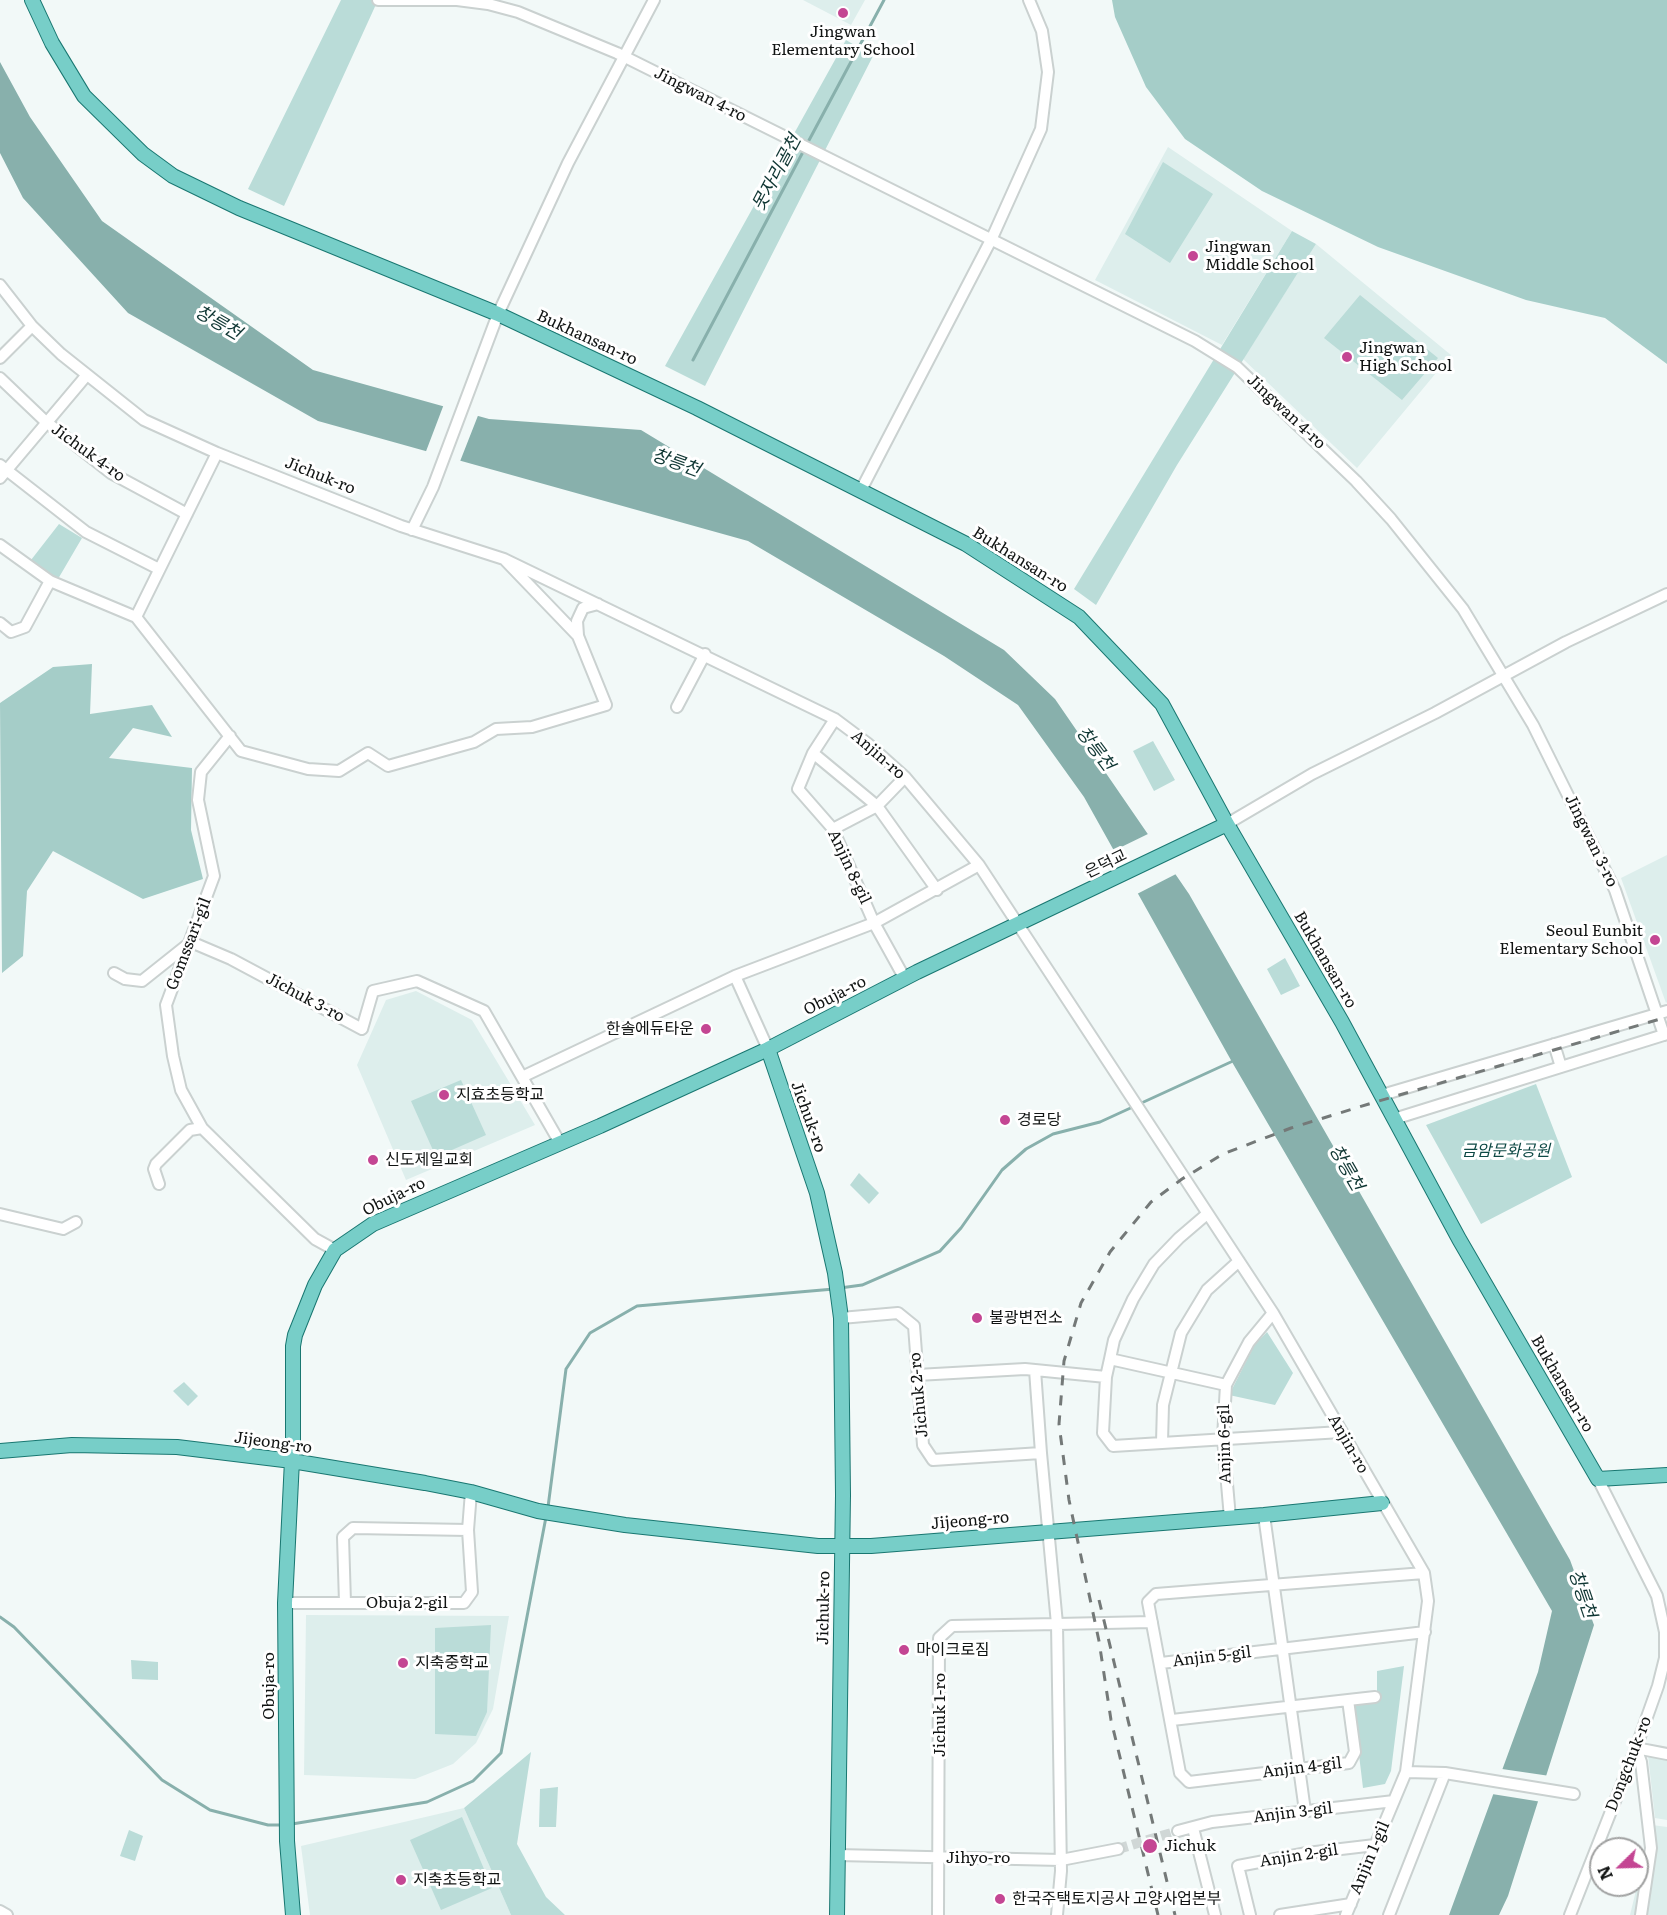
<!DOCTYPE html>
<meta charset="utf-8">
<style>
body{margin:0}
#map{position:relative;width:1667px;height:1915px;overflow:hidden;background:#f2f9f8;font-family:Literata,serif}
canvas{display:block}
.north{position:absolute;left:1589px;top:1837px;width:60px;height:60px;box-sizing:border-box;background:#fff;border:2px solid #a0a1a1;border-radius:50%;rotate:247deg;font-size:16px;font-weight:700;line-height:24px;text-align:center;color:#111413}
.north::after{content:'';display:block;margin:auto;width:21px;height:27px;background:#c44693;clip-path:polygon(50% 0,100% 100%,50% 72%,0 100%)}
</style>
<div id="map">
<canvas width="1667" height="1915"></canvas>
<div class="north">N</div>
</div>
<script>
const g = document.querySelector('canvas').getContext('2d');
g.lineJoin = 'round';
function fill(path, color) { g.fillStyle = color; g.fill(path, 'evenodd'); }
const shape = rows => new Path2D(rows.map(r => 'M' + r).join(''));
function stroke(path, color, width, dash) { g.strokeStyle = color; g.lineWidth = width; g.lineCap = dash ? 'butt' : 'round'; g.setLineDash(dash || []); g.stroke(path); }
function drawText(font, color, halo, rows, align = 'center') {
  g.font = font + ' Literata,"Noto Sans KR",serif'; g.lineWidth = 6; g.setLineDash([]); g.textBaseline = 'middle'; g.strokeStyle = halo; g.fillStyle = color; for (const [text, x, y, turn = 0] of rows) {
    g.save(); g.translate(x, y); g.rotate((+turn || 0) * Math.PI / 180); g.textAlign = isNaN(turn) ? turn : align; if (halo) g.strokeText(text, 0, 0); g.fillText(text, 0, 0); g.restore();
  }
}
const built = shape([
 [803,0,865,0,851,25],
 [1168,147,1292,231,1222,345,1095,280],
 [1316,244,1451,355,1357,468,1243,359],
 [1667,855,1667,1002,1666,1003,1621,878],
 [416,991,472,1020,535,1125,406,1180,357,1065,386,1000],
 [306,1615,509,1616,493,1709,476,1743,453,1764,415,1779,304,1775],
 [1648,1755,1667,1759,1667,1820,1655,1818],
 [464,1808,511,1915,310,1915,301,1846],
 [1652,1825,1667,1827,1667,1915,1630,1915]
]);
const green = shape([
 [341,0,378,0,284,206,248,189],
 [846,40,873,56,705,386,665,366],
 [1163,162,1213,194,1170,263,1125,234],
 [1292,231,1316,244,1177,465,1096,605,1074,589],
 [1360,295,1438,358,1402,400,1324,338],
 [59,524,82,538,58,579,31,560],
 [1153,741,1175,780,1154,791,1133,751],
 [1285,958,1300,986,1281,995,1267,969],
 [461,1080,486,1135,436,1157,411,1101],
 [1536,1084,1572,1177,1481,1224,1426,1125],
 [859,1173,879,1193,869,1204,850,1185],
 [1267,1332,1293,1373,1275,1405,1229,1395,1255,1344],
 [184,1382,198,1396,188,1406,173,1391],
 [491,1625,487,1712,476,1736,435,1734,435,1628],
 [131,1660,158,1662,158,1680,132,1679],
 [1404,1666,1391,1771,1385,1784,1363,1788,1353,1705,1377,1701,1377,1671],
 [531,1752,517,1844,546,1897,565,1915,511,1915,464,1808],
 [558,1787,556,1827,539,1827,540,1789],
 [462,1817,492,1888,441,1910,410,1840],
 [129,1830,143,1836,135,1861,120,1856]
]);
const forest = shape([
 [1112,0,1667,0,1667,364,1605,318,1526,300,1378,247,1262,191,1185,139,1146,87,1115,17],
 [92,664,90,714,152,705,172,737,133,728,109,758,192,768,191,830,203,879,143,899,53,851,27,891,23,956,2,973,0,703,53,667]
]);
const water = shape([
 [0,62,30,117,102,221,313,370,489,419,641,430,1004,650,1055,699,1189,894,1570,1560,1594,1625,1508,1896,1499,1915,1449,1915,1538,1672,1552,1611,1232,1062,1084,797,1018,705,944,656,748,541,318,421,128,313,23,198,0,153]
]);
const pier = shape([
 [444,404,479,413,459,464,425,454],
 [1150,833,1178,873,1135,895,1111,852],
 [1502,1769,1550,1776,1542,1802,1492,1794]
]);
const stream = shape([
 [807,144,884,0],
 [693,360,804,150],
 [840,1288,862,1285,940,1251,961,1228,1002,1170,1026,1149,1053,1134,1100,1122,1233,1061],
 [548,1507,566,1369,590,1333,637,1306,834,1289],
 [0,1617,14,1627,162,1780,210,1810,268,1825,282,1825],
 [292,1824,427,1802,473,1781,501,1753,546,1517]
]);
const minorTunnel = shape([
 [1118,1849,1178,1831]
]);
const minor = shape([
 [378,0,457,0,488,4,518,12,617,53,1195,341,1237,367,1356,481,1391,519,1463,609,1533,725,1615,890,1664,1035],
 [0,285,32,326,61,354,144,420,217,453,401,526,504,559,578,636,606,705,532,727,496,729,474,742,388,766,368,753,339,771,308,769,241,751,136,617],
 [0,358,32,326],
 [0,378,45,421,111,473,187,514],
 [0,465,86,532,159,569],
 [0,478,86,376],
 [861,490,992,238,1041,129,1048,72,1042,31,1029,0],
 [412,530,433,487,498,314,568,163,654,0],
 [0,545,50,581,136,617,217,453],
 [504,559,835,719,867,743,905,777,979,865,1273,1313,1424,1573,1428,1601,1406,1772,1346,1915],
 [0,623,11,632,25,627,50,581],
 [578,635,577,621,583,608,598,604],
 [677,707,705,654],
 [835,719,813,753,798,789,833,829,874,923,905,979],
 [230,736,201,772,198,800,214,876,166,1005,173,1056,181,1090,202,1128,315,1239,335,1250],
 [813,753,877,806,937,890],
 [1227,824,1312,774,1435,713,1566,642,1667,594],
 [833,829,877,806,905,777],
 [114,973,125,979,142,981,191,942,231,959,362,1029,373,991,417,981,484,1011,560,1143],
 [735,976,768,1049],
 [1554,1044,1561,1067],
 [524,1076,735,976,874,923,979,865],
 [1382,1095,1667,1011],
 [1394,1119,1667,1034],
 [159,1184,154,1169,156,1164,190,1130,202,1128],
 [0,1214,63,1229,76,1222],
 [1207,1214,1179,1238,1154,1264,1133,1299,1114,1340,1110,1359,1106,1377,1103,1433,1113,1446,1341,1432],
 [841,1318,898,1313,914,1326,923,1445,933,1460,1041,1453,1057,1624,1152,1622],
 [1110,1359,1226,1385],
 [1035,1370,1041,1453],
 [917,1375,1025,1369,1106,1377],
 [1162,1442,1163,1405,1181,1333,1207,1290,1239,1261],
 [1264,1515,1305,1811],
 [1230,1518,1223,1438,1226,1385,1249,1342,1273,1313],
 [285,1603,464,1603,472,1592,468,1530,471,1492],
 [345,1603,343,1537,353,1528,468,1530],
 [1161,1663,1425,1632],
 [1348,1700,1375,1697],
 [1172,1720,1348,1700,1355,1752,1349,1763,1189,1782,1180,1773,1148,1602,1156,1594,1424,1573],
 [1636,1748,1641,1762,1651,1848,1641,1915],
 [1636,1748,1667,1754],
 [1406,1772,1445,1773,1574,1794],
 [1193,1828,1215,1915],
 [1178,1831,1212,1822,1394,1801],
 [837,1855,1061,1860,1118,1849],
 [0,1911,7,1915],
 [938,1915,939,1638,952,1626,1057,1624,1061,1871,1057,1915],
 [1250,1915,1238,1866,1307,1853,1375,1845],
 [1280,1915,1351,1904],
 [1389,1915,1445,1773],
 [1570,1915,1636,1748,1658,1686,1665,1658,1665,1632,1657,1596,1598,1479]
]);
const major = shape([
 [32,0,52,43,84,96,143,154,173,176,239,208,498,314,697,408,966,544,1079,617,1162,704,1227,824,1342,1022,1459,1239,1598,1479,1667,1475],
 [768,1049,817,1193,835,1273,841,1318,843,1495,837,1915],
 [0,1451,72,1445,177,1447,292,1461,425,1483,471,1492,538,1511,625,1525,818,1546,871,1546,1264,1515,1382,1503],
 [293,1915,287,1841,285,1603,293,1440,293,1346,295,1335,315,1285,335,1250,373,1224,600,1126,768,1049,917,972,1227,824]
]);
const rail = shape([
 [1099,1600,1175,1915],
 [1158,1915,1111,1720,1099,1641,1069,1500,1059,1424,1064,1361,1081,1303,1110,1252,1151,1202,1182,1179,1223,1154,1291,1128,1372,1103,1667,1017]
]);
const markers = [
 [843,13,6,"#c44693"],
 [1193,256,6,"#c44693"],
 [1347,357,6,"#c44693"],
 [1655,940,6,"#c44693"],
 [706,1029,6,"#c44693"],
 [444,1095,6,"#c44693"],
 [1005,1120,6,"#c44693"],
 [373,1160,6,"#c44693"],
 [977,1318,6,"#c44693"],
 [904,1650,6,"#c44693"],
 [403,1663,6,"#c44693"],
 [1150,1846,8,"#c44693"],
 [401,1880,6,"#c44693"],
 [1000,1899,6,"#c44693"]
];
const poiNames = [
 ["Jingwan",843,32,"center"],
 ["Elementary School",843,50,"center"],
 ["Jingwan",1205,247],
 ["Middle School",1205,265],
 ["Jingwan",1359,348],
 ["High School",1359,366],
 ["Seoul Eunbit",1643,931,"right"],
 ["Elementary School",1643,949,"right"],
 ["한솔에듀타운",694,1029,"right"],
 ["지효초등학교",456,1095],
 ["경로당",1017,1120],
 ["신도제일교회",385,1160],
 ["불광변전소",989,1318],
 ["마이크로짐",916,1650],
 ["지축중학교",415,1663],
 ["Jichuk",1164,1846],
 ["지축초등학교",413,1880],
 ["한국주택토지공사 고양사업본부",1012,1899]
];
const streetNames = [
 ["Jingwan 4-ro",700,95,27],
 ["Bukhansan-ro",587,338,25],
 ["Jingwan 4-ro",1286,412,43],
 ["Jichuk 4-ro",88,453,36],
 ["Jichuk-ro",320,476,22],
 ["Bukhansan-ro",1020,560,32],
 ["Anjin-ro",878,755,41],
 ["Jingwan 3-ro",1591,841,64],
 ["은덕교",1106,864,-26],
 ["Anjin 8-gil",849,867,65],
 ["Gomssari-gil",189,944,-69],
 ["Bukhansan-ro",1325,960,60],
 ["Obuja-ro",835,996,-27],
 ["Jichuk 3-ro",305,998,28],
 ["Jichuk-ro",808,1117,70],
 ["Obuja-ro",394,1197,-26],
 ["Bukhansan-ro",1562,1384,60],
 ["Jichuk 2-ro",919,1395,-95],
 ["Jijeong-ro",273,1443,8],
 ["Anjin 6-gil",1225,1444,-91],
 ["Anjin-ro",1348,1444,60],
 ["Jijeong-ro",970,1521,-5],
 ["Obuja 2-gil",407,1603],
 ["Jichuk-ro",824,1608,-89],
 ["Anjin 5-gil",1212,1657,-7],
 ["Obuja-ro",269,1686,-90],
 ["Jichuk 1-ro",940,1715,-90],
 ["Dongchuk-ro",1629,1764,-69],
 ["Anjin 4-gil",1302,1768,-7],
 ["Anjin 3-gil",1293,1813,-7],
 ["Anjin 2-gil",1299,1856,-9],
 ["Jihyo-ro",978,1858],
 ["Anjin 1-gil",1370,1858,-67]
];
const parkNames = [
 ["금암문화공원",1506,1151]
];
const waterNames = [
 ["못자리골천",777,173,-62],
 ["창릉천",218,323,30],
 ["창릉천",676,463,20],
 ["창릉천",1095,749,53],
 ["창릉천",1346,1168,60],
 ["창릉천",1582,1594,71]
];
fill(built, '#ddeeec');
fill(green, '#badcd8');
fill(forest, '#a5cdc8');
fill(water, '#88b0ac');
fill(pier, '#f2f9f8');
stroke(stream, '#88b0ac', 3);
stroke(minorTunnel, '#d0d7d6', 10, [10, 5]);
stroke(minor, '#cad1d0', 14);
stroke(major, '#197771', 16);
stroke(minor, '#fff', 10);
stroke(major, '#77cec8', 14);
stroke(rail, '#747978', 3, [10, 10]);
for (const [x, y, r, color] of markers) { const dot = new Path2D(); dot.arc(x, y, r, 0, 2 * Math.PI); g.fillStyle = color; g.fill(dot); stroke(dot, '#fff', 2); }
drawText('16px', '#111413', '#fff', poiNames, 'left');
drawText('16px', '#111413', '#fff', streetNames);
drawText('italic 16px', '#0e4945', '#fff', parkNames);
drawText('italic 18px', '#0f3633', '#fff', waterNames);
</script>
